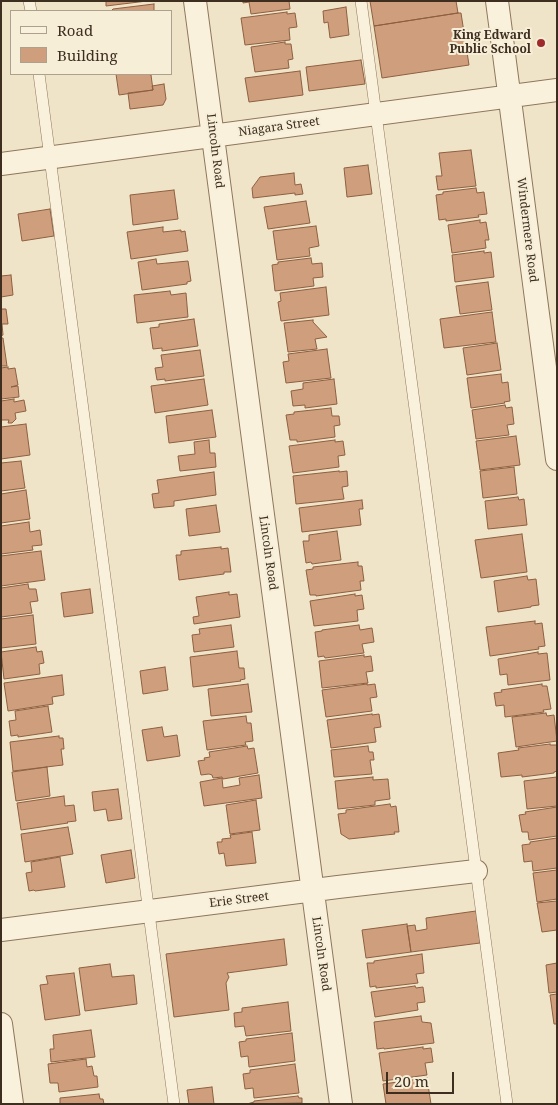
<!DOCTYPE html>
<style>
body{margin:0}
#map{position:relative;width:558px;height:1105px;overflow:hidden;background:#f0e4c8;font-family:"Noto Serif",serif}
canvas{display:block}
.frame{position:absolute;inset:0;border:2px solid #3d2e20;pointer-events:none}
.legend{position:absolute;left:10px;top:10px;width:162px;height:65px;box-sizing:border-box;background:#f7eed8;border:1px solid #ada18e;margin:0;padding:6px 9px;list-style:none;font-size:15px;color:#3d2e20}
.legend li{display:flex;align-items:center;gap:10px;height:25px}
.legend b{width:25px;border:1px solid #ada18e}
.scale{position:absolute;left:386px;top:1072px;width:68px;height:22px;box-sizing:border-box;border:2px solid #3d2e20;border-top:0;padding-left:6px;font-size:15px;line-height:18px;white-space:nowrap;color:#3d2e20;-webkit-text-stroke:4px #f7eed8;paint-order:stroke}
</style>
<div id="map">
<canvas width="558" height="1105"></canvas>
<div class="frame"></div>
<ul class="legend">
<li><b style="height:6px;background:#faf1dc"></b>Road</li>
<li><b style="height:14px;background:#cf9f7d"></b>Building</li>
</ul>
<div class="scale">20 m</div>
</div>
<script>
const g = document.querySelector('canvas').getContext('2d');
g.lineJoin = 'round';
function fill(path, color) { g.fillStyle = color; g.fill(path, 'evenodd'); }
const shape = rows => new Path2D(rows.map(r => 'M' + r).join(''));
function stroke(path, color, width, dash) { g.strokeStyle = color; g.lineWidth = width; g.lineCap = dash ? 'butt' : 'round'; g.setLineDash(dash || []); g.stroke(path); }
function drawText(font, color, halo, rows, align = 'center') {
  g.font = font + ' "Noto Serif",serif'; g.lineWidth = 4; g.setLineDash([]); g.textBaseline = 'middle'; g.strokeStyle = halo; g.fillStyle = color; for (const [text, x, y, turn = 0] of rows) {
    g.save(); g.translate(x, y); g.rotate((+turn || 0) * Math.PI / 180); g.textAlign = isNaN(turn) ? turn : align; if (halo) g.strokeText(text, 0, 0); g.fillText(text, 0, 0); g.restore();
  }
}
const building = shape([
 [106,1,147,1,106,6,106,1],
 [243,1,289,1,290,9,251,14,249,2,243,3,243,1],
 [370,1,456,1,458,13,374,26,370,1],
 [154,4,154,11,111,11,113,9,154,4],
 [346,7,349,35,330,38,328,22,324,23,323,11,346,7],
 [287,12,287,14,295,13,297,27,289,28,290,40,245,45,241,18,287,12],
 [458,13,461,13,469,65,382,78,374,26,458,13],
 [285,42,285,44,291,44,293,59,288,60,289,68,255,72,251,47,285,42],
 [361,60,365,84,309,91,306,67,361,60],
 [300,71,303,95,249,102,245,78,300,71],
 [116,74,148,74,151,75,153,90,119,95,116,74],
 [164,84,166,99,163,105,130,109,128,93,153,90,152,86,164,84],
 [471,150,476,186,438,190,436,176,442,176,439,153,471,150],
 [368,165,372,194,347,197,344,168,368,165],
 [294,173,295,185,301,184,303,194,295,195,295,193,253,198,252,188,260,177,294,173],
 [476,188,477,193,484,192,487,214,478,215,479,217,446,221,446,219,439,220,436,195,443,194,443,192,476,188],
 [174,190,178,219,133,225,130,195,174,190],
 [306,201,310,223,268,229,264,207,306,201],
 [50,209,54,236,22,241,18,214,50,209],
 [480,220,480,223,486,222,489,240,485,240,486,248,452,253,448,225,480,220],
 [316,226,319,246,309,248,310,256,277,260,273,231,316,226],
 [163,227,163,232,181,230,181,232,185,231,188,251,131,259,127,232,163,227],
 [484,251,484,253,491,252,494,277,455,282,452,255,484,251],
 [311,258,312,264,322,263,323,277,313,278,314,286,275,291,272,265,278,264,278,262,311,258],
 [156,259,157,264,188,261,191,281,187,282,187,284,142,290,138,262,156,259],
 [11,275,13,295,1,297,1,276,11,275],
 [488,282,492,310,460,314,456,286,488,282],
 [326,287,329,315,281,321,278,302,281,301,280,293,326,287],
 [170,291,171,295,186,293,188,317,137,323,134,295,170,291],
 [1,309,6,309,8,324,2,324,3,335,1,336,1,309],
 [492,312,496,342,444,348,440,319,492,312],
 [194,319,198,346,162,351,162,348,153,349,150,328,159,327,159,324,194,319],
 [313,320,313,322,327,337,315,339,317,349,288,352,284,323,313,320],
 [1,338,3,338,7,366,1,366,1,338],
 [497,343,501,370,467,375,463,348,497,343],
 [327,349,331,378,286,383,283,362,289,361,288,354,327,349],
 [200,350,204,376,165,381,165,379,157,380,155,368,163,367,161,355,200,350],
 [8,367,8,369,15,368,18,385,11,387,18,386,19,397,1,399,1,368,8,367],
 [501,374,502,383,508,382,510,401,504,402,505,403,471,408,467,378,501,374],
 [204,379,208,405,155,413,151,386,204,379],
 [334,379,337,404,305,408,305,405,293,406,291,391,303,389,303,383,334,379],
 [14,399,14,402,24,400,26,411,15,413,16,419,12,423,8,423,9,420,1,420,1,401,14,399],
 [505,405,506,408,512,407,514,424,507,425,509,435,476,439,472,410,505,405],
 [331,408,332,416,339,416,340,425,334,426,335,437,297,442,297,440,290,440,286,415,294,414,294,412,331,408],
 [212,410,216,437,169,443,166,416,212,410],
 [26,424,30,455,1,459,1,427,26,424],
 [516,436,520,465,480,470,476,441,516,436],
 [209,440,210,453,215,453,216,467,180,471,178,456,195,454,194,442,209,440],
 [335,440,335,442,343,441,345,455,338,456,339,467,293,473,289,446,335,440],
 [21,461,25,488,1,491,1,463,21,461],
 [514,467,517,494,483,498,480,471,514,467],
 [339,471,339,472,347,471,348,486,342,487,344,499,296,504,293,476,339,471],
 [214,472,216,495,174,501,174,506,154,508,152,494,159,493,157,480,214,472],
 [26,490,30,519,1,523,1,494,26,490],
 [518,497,519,500,524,499,527,525,488,529,485,501,518,497],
 [362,500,363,509,359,509,361,525,302,532,299,508,362,500],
 [216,505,220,532,189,536,186,509,216,505],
 [29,522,30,532,40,530,42,545,32,546,33,550,1,554,1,526,29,522],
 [337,531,341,560,312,564,311,562,306,563,303,541,309,541,309,535,337,531],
 [522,534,527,572,481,578,475,540,522,534],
 [221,547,221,549,228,548,231,572,224,572,224,574,179,580,176,555,181,555,181,551,221,547],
 [41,551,45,580,1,586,1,556,41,551],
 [358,562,358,566,362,566,364,581,360,581,361,590,316,596,316,595,310,595,306,570,313,569,313,567,358,562],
 [527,576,528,580,536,579,539,605,531,606,531,607,498,612,494,581,527,576],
 [28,584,29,589,36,589,38,601,30,602,32,613,1,617,1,588,28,584],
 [90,589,93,613,64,617,61,593,90,589],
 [229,592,229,595,237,594,240,617,194,624,193,617,199,616,196,597,229,592],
 [355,594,355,596,362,595,364,609,357,610,358,621,314,626,310,601,355,594],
 [33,615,36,644,1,648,1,619,33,615],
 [535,621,535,624,542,623,545,646,538,647,539,649,490,656,486,627,535,621],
 [231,625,234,647,194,652,192,635,200,634,199,629,231,625],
 [359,625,360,630,372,628,374,642,362,644,364,653,325,658,324,656,318,657,315,632,322,631,322,630,359,625],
 [36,647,37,652,42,651,44,663,39,664,40,674,4,679,1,652,36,647],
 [237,651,239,668,244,668,245,679,240,680,241,681,193,687,190,657,237,651],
 [538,652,538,654,547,653,550,680,508,685,507,674,500,675,498,659,538,652],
 [364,655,364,657,371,656,373,671,366,672,368,683,322,688,319,661,364,655],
 [165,667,168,690,143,694,140,671,165,667],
 [62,675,64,695,52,697,53,704,8,711,4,683,62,675],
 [248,684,252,712,211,716,208,689,248,684],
 [367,684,367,685,375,684,377,697,370,698,372,711,326,717,322,690,367,684],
 [542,684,542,686,547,686,551,709,543,710,544,712,505,717,504,705,496,706,494,693,502,692,501,690,542,684],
 [48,706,52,732,18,737,18,735,11,736,9,721,16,720,15,711,48,706],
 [546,713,547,716,554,715,557,741,516,747,512,717,546,713],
 [372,714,372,715,379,714,381,727,374,728,376,742,331,748,327,720,372,714],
 [246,716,247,723,251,723,253,741,245,742,246,745,207,750,203,721,246,716],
 [162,727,164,737,177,735,180,756,147,761,142,730,162,727],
 [59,736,59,738,63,738,64,749,61,749,63,765,13,771,10,742,59,736],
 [550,744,550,745,557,745,557,771,554,772,554,773,522,777,522,775,501,777,498,753,519,750,518,748,550,744],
 [247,746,248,749,254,748,258,773,223,779,222,777,213,778,212,775,209,774,201,775,198,761,205,760,204,758,210,757,209,752,247,746],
 [368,746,369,752,373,752,374,760,370,760,372,774,334,777,331,750,368,746],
 [47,767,50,796,16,801,12,772,47,767],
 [259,775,262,798,204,806,200,782,222,778,223,788,240,785,239,778,259,775],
 [373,777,373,780,388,779,390,799,375,801,375,805,338,809,335,781,373,777],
 [557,777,557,806,527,809,524,781,557,777],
 [118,789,122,819,108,821,106,809,94,811,92,792,118,789],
 [64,796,65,806,74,805,76,821,67,822,68,823,21,830,17,803,64,796],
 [256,800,260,830,230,834,226,805,256,800],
 [390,804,391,807,396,806,399,832,394,832,395,834,349,839,341,834,338,814,346,813,346,810,390,804],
 [557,807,557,836,529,840,528,832,522,832,519,815,526,814,525,812,557,807],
 [68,827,73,854,25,862,21,834,68,827],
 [252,832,256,863,226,866,224,853,219,854,217,842,222,842,222,839,231,838,230,835,252,832],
 [557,838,557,868,533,871,532,861,524,862,522,845,530,844,530,842,557,838],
 [131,850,135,878,106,883,101,855,131,850],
 [60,857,65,887,35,891,34,890,29,891,26,873,32,872,31,862,60,857],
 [557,870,557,899,537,902,533,873,557,870],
 [557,901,557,930,542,932,537,903,557,901],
 [476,911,480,943,411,952,407,926,415,925,416,931,427,929,426,918,476,911],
 [407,924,411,952,366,958,362,930,407,924],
 [284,939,287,965,227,973,229,977,226,983,229,1010,174,1017,166,954,284,939],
 [422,954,424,973,416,974,418,983,376,988,376,986,370,987,367,963,374,963,374,961,422,954],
 [557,963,557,992,549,993,546,965,557,963],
 [110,964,112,977,134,975,137,1004,85,1011,79,968,110,964],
 [74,973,80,1015,45,1020,40,985,48,984,46,976,74,973],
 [415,986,416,988,423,987,425,1002,417,1003,418,1010,375,1017,371,992,415,986],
 [557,994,557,1024,554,1024,550,995,557,994],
 [288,1002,291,1031,246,1036,244,1026,235,1027,234,1013,242,1012,242,1008,288,1002],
 [421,1016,422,1022,431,1023,434,1043,384,1049,384,1048,377,1049,374,1022,421,1016],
 [91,1030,95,1057,51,1062,50,1049,54,1049,53,1035,91,1030],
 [292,1033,295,1061,249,1067,248,1056,241,1057,239,1042,246,1041,246,1039,292,1033],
 [423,1047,423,1049,431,1048,433,1062,425,1063,427,1075,383,1081,379,1053,423,1047],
 [86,1059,87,1067,92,1066,94,1076,97,1076,98,1087,59,1092,58,1083,50,1083,48,1064,86,1059],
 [295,1064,299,1093,254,1098,253,1088,245,1089,243,1074,250,1073,250,1070,295,1064],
 [427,1078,431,1104,386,1104,383,1084,427,1078],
 [212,1087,214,1104,189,1104,187,1090,212,1087],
 [99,1094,100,1099,103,1099,104,1104,60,1104,60,1098,99,1094],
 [298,1096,299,1098,302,1098,302,1103,247,1104,254,1102,254,1101,298,1096]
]);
const lane = shape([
 [29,1,31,11],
 [361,1,507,1104],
 [39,74,174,1104]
]);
const street = shape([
 [195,1,341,1104],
 [497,1,557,459],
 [1,164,557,90],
 [1,930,338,887,476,871],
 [1,1024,12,1104]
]);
const markers = [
 [541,43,5,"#9e2a2b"]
];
const poiNames = [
 ["King Edward",531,36],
 ["Public School",531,50]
];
const streetNames = [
 ["Niagara Street",279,127,-8],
 ["Lincoln Road",215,151,83],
 ["Windermere Road",527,230,83],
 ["Lincoln Road",268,553,82],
 ["Erie Street",239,900,-7],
 ["Lincoln Road",321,954,82]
];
fill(building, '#cf9f7d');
stroke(building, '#8d5f41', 1);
stroke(lane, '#8d765c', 12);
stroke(street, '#8d765c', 24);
stroke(lane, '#faf1dc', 11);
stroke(street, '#faf1dc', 22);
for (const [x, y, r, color] of markers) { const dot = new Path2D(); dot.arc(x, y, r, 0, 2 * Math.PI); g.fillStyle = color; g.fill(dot); stroke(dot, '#f7eed8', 2); }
drawText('bold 12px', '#3d2e20', '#f7eed8', poiNames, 'right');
drawText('12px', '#3d2e20', '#f7eed8', streetNames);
</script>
